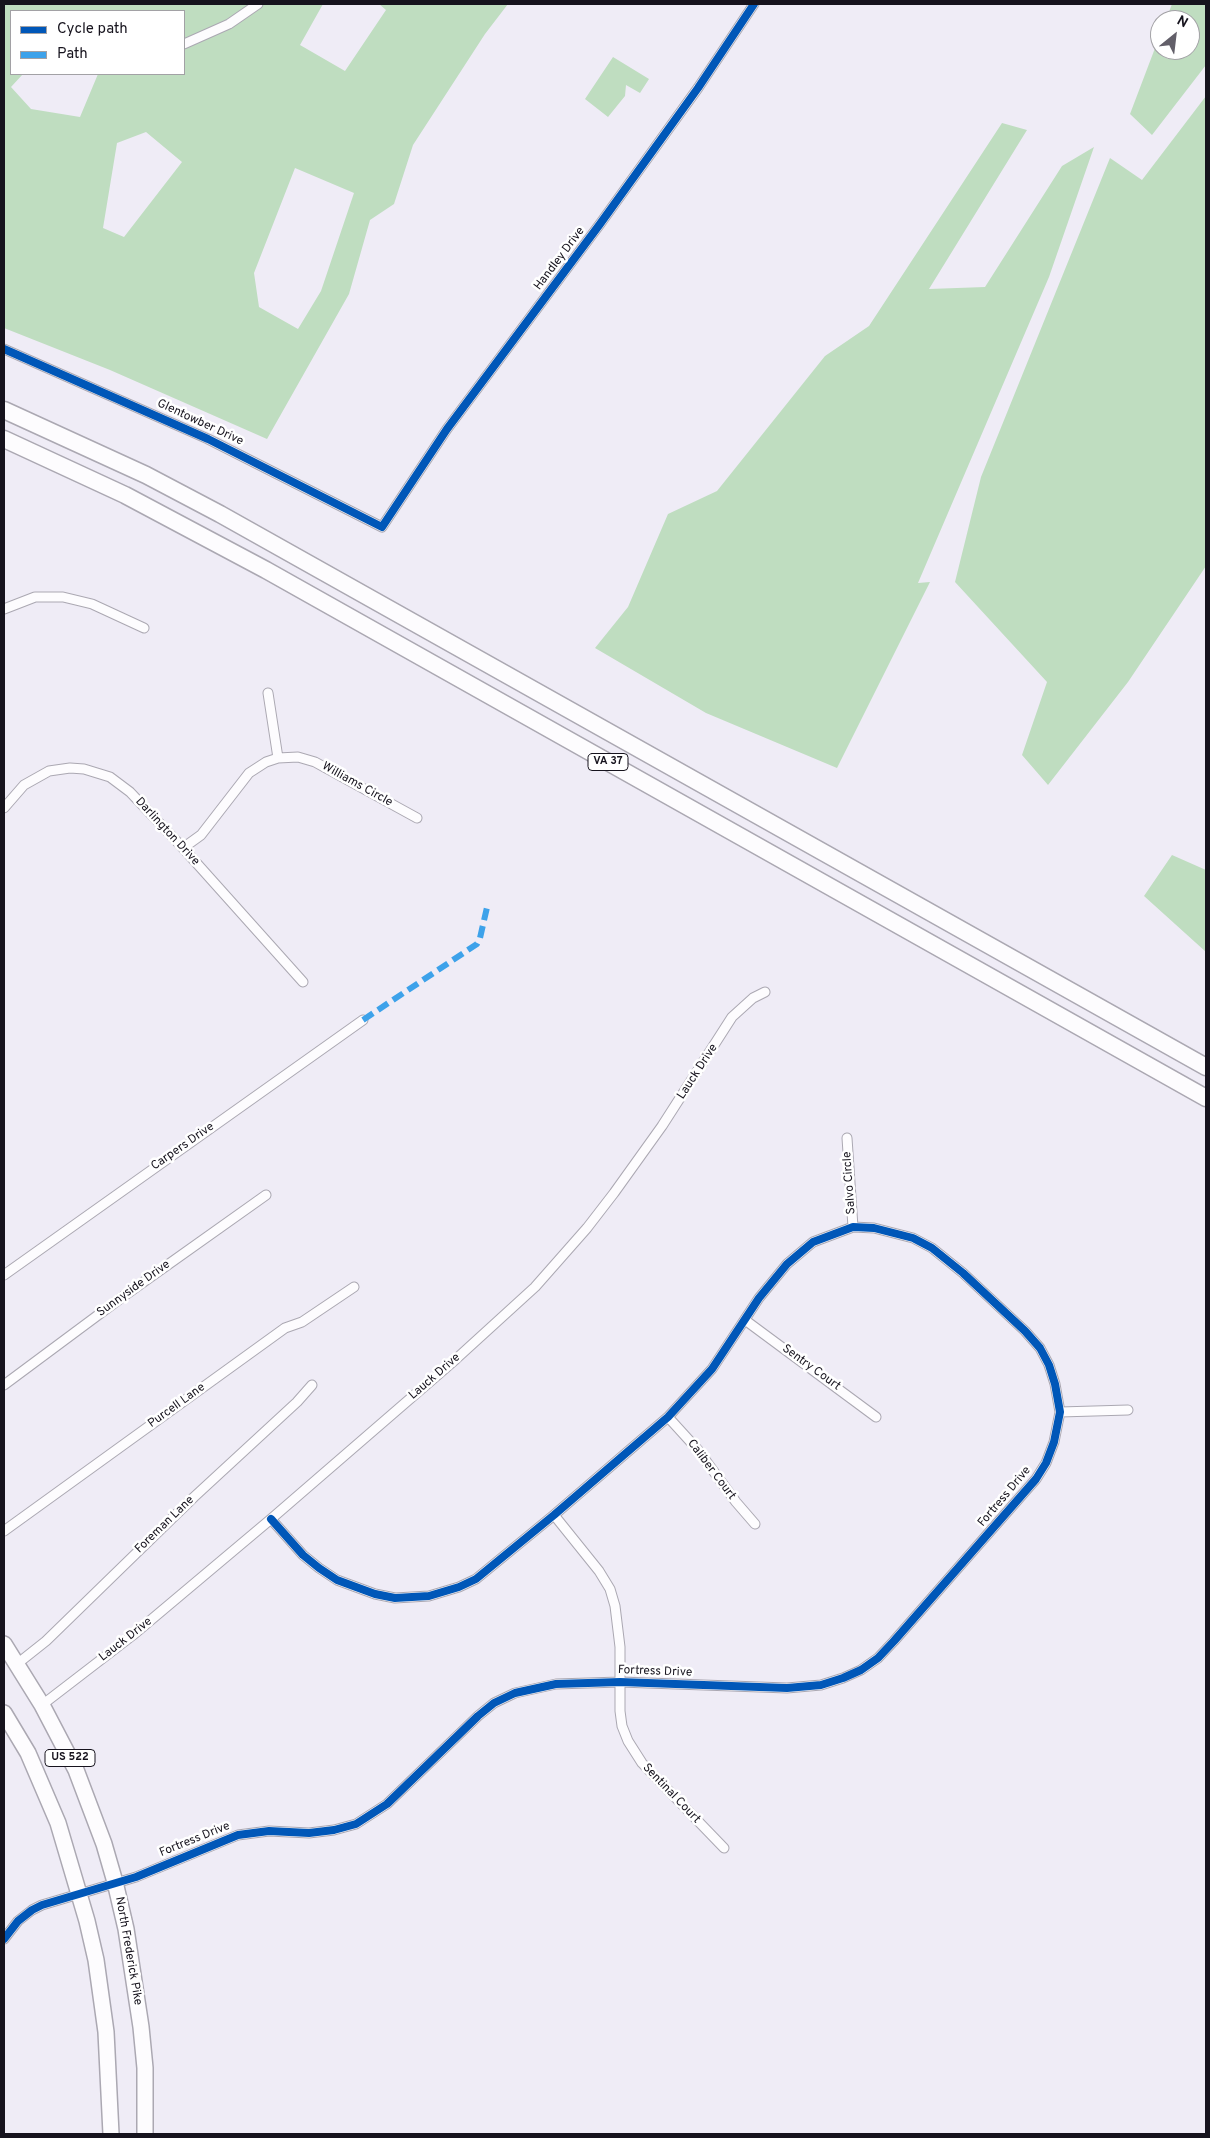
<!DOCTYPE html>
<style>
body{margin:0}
#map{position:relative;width:1210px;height:2138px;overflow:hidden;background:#efecf6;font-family:Overpass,sans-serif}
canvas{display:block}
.frame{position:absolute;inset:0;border:5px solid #16131d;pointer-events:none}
.legend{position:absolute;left:10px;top:10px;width:175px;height:65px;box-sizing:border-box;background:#fff;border:1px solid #a2a1a5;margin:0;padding:6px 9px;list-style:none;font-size:15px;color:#16131d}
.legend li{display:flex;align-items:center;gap:10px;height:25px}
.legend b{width:25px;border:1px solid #a2a1a5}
.north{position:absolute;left:1150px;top:10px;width:50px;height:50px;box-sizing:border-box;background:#fff;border:1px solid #a2a1a5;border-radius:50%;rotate:29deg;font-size:14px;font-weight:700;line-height:20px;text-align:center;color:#16131d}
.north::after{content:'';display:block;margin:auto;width:18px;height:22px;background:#625f69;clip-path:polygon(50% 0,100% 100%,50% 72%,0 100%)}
</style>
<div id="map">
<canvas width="1210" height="2138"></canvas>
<div class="frame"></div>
<ul class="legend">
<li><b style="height:6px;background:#0057b8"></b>Cycle path</li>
<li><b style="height:6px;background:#3da2ea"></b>Path</li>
</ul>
<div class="north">N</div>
</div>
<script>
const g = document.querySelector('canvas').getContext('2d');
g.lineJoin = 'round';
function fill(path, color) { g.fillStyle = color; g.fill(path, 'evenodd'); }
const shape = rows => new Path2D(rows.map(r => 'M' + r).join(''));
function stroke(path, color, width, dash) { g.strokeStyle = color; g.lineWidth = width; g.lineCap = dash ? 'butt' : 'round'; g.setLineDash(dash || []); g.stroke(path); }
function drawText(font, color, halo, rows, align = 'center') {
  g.font = font + ' Overpass,sans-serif'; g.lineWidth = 5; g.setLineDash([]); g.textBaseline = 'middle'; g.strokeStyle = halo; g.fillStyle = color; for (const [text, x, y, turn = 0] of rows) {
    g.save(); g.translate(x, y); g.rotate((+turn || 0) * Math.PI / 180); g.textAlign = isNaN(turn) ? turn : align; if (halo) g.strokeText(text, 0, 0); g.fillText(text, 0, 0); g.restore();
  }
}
const green = shape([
 [4,4,323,4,300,45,345,71,386,10,379,4,508,4,485,34,413,145,394,204,370,220,349,294,267,439,110,370,4,328],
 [11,11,184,11,184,74,98,74,80,117,31,109,11,87,23,74,11,74],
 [146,132,182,162,124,237,103,228,117,143],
 [295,168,354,193,321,291,298,329,259,307,254,273],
 [1172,4,1206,4,1206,65,1152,135,1130,114,1160,35,1160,50,1190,50,1190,20,1166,20],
 [613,57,649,79,640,93,626,85,625,96,608,117,585,99],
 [1206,96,1206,566,1128,682,1048,785,1022,755,1047,682,955,582,981,477,1110,158,1142,180],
 [1002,123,1027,130,929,289,985,287,1062,166,1094,147,1049,277,918,583,930,582,837,768,706,713,595,648,628,607,668,514,717,491,825,356,869,326],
 [1172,855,1206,870,1206,952,1144,896]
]);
const street = shape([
 [184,44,229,24,258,4],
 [4,349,208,439,382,527,447,429,600,224,698,88,754,4],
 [4,609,35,597,63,597,92,604,144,628],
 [268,693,278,758],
 [4,808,24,785,49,771,70,768,84,769,110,777,130,792,183,848,303,982],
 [183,848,201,835,249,773,266,762,278,758,298,757,315,762,417,818],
 [847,1138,853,1227],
 [4,1275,363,1020],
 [745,1320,876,1417],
 [4,1385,121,1298,266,1195],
 [1060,1412,1128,1410],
 [668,1417,698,1450,736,1502,755,1524],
 [554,1515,599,1571,610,1589,615,1606,620,1647,620,1711,622,1726,628,1741,642,1763,724,1848],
 [4,1531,285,1328,302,1322,354,1287],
 [17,1664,46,1641,194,1497,297,1402,312,1385],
 [42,1705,133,1635,271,1519,456,1359,535,1287,587,1228,614,1193,662,1126,732,1017,753,998,765,992],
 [4,1939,18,1921,32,1910,42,1905,136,1877,238,1835,269,1831,309,1833,334,1830,356,1824,387,1804,478,1716,494,1703,515,1693,556,1684,620,1682,787,1688,821,1685,843,1678,861,1670,878,1658,894,1641,1036,1479,1046,1463,1054,1442,1060,1412,1055,1384,1049,1365,1040,1348,1025,1331,963,1273,932,1248,913,1238,874,1228,853,1227,813,1242,787,1264,759,1298,712,1369,668,1417,554,1515,476,1579,459,1587,429,1596,395,1598,375,1594,337,1580,319,1568,303,1555,271,1519]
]);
const primary = shape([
 [4,1644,42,1705,76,1770,104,1844,115,1882,126,1929,141,2027,145,2068,145,2134],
 [4,1713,28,1753,58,1823,87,1921,96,1960,106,2032,111,2134]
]);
const highway = shape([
 [4,410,146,475,220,514,1206,1067],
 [4,439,125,495,266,570,1206,1098]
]);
const quiet = shape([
 [363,1020,477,944,480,938,488,903]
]);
const cycleway = shape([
 [4,349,208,439,382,527,447,429,600,224,698,88,754,4],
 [4,1939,18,1921,32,1910,42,1905,136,1877,238,1835,269,1831,309,1833,334,1830,356,1824,387,1804,478,1716,494,1703,515,1693,556,1684,620,1682,787,1688,821,1685,843,1678,861,1670,878,1658,894,1641,1036,1479,1046,1463,1054,1442,1060,1412,1055,1384,1049,1365,1040,1348,1025,1331,963,1273,932,1248,913,1238,874,1228,853,1227,813,1242,787,1264,759,1298,712,1369,668,1417,554,1515,476,1579,459,1587,429,1596,395,1598,375,1594,337,1580,319,1568,303,1555,271,1519]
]);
const shields = [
 [608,762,40],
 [70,1758,50]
];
const shieldNames = [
 ["VA 37",608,762],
 ["US 522",70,1758]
];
const streetNames = [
 ["Handley Drive",560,259,-53],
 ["Glentowber Drive",200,423,25],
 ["Williams Circle",357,785,29],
 ["Darlington Drive",167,832,47],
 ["Lauck Drive",698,1072,-57],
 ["Carpers Drive",183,1147,-35],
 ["Salvo Circle",850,1183,-94],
 ["Sunnyside Drive",134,1289,-36],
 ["Sentry Court",811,1368,36],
 ["Lauck Drive",435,1377,-41],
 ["Purcell Lane",177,1406,-36],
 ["Caliber Court",711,1470,53],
 ["Fortress Drive",1005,1497,-50],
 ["Foreman Lane",165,1525,-44],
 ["Lauck Drive",126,1640,-38],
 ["Fortress Drive",655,1672,2],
 ["Sentinal Court",671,1794,46],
 ["Fortress Drive",195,1840,-22],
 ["North Frederick Pike",128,1951,80]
];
fill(green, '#bfddc0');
stroke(street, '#aba8b2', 11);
stroke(primary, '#aba8b2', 18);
stroke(highway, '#aba8b2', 19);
stroke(street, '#fdfcfe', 9);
stroke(primary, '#fdfcfe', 15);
stroke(highway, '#fdfcfe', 16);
stroke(quiet, '#3da2ea', 6, [12, 6]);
stroke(cycleway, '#0057b8', 8);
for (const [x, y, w] of shields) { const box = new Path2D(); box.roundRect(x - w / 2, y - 8.5, w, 17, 4); g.fillStyle = '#fff'; g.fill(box); stroke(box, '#16131d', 1); }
drawText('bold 11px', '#16131d', null, shieldNames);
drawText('12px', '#16131d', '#fff', streetNames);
</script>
